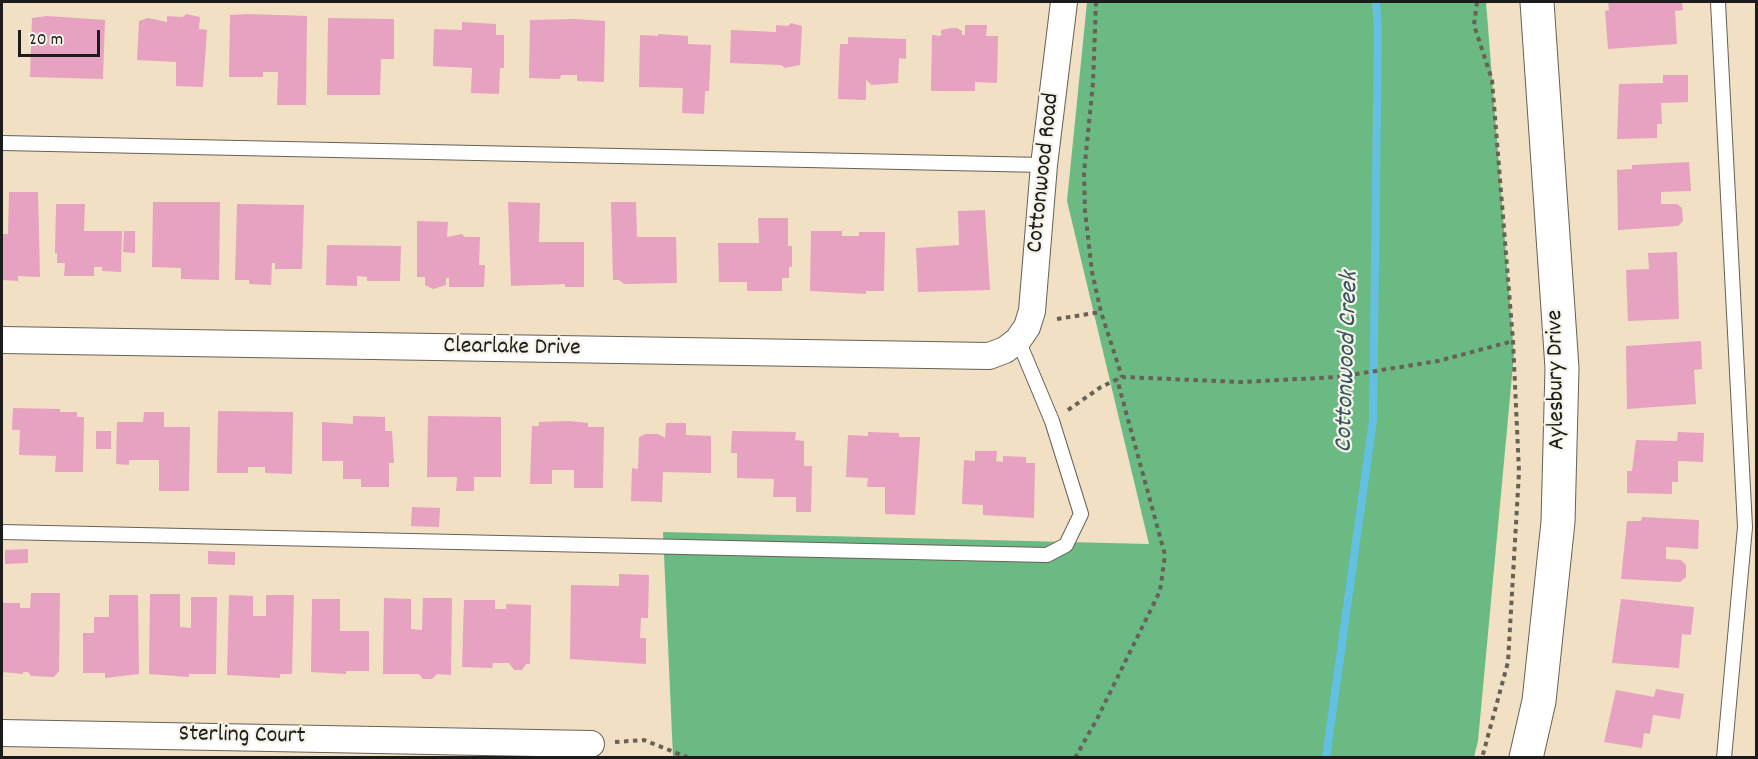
<!DOCTYPE html>
<style>
body{margin:0}
#map{position:relative;width:1758px;height:759px;overflow:hidden;background:#f1e0c3;font-family:Dekko,sans-serif}
canvas{display:block}
.frame{position:absolute;inset:0;border:3px solid #1c1c1c;pointer-events:none}
.scale{position:absolute;left:18px;top:30px;width:82px;height:27px;box-sizing:border-box;border:3px solid #1c1c1c;border-top:0;padding-left:8px;font-size:18px;line-height:21px;white-space:nowrap;color:#1c1c1c;-webkit-text-stroke:4px #f7f3e8;paint-order:stroke}
</style>
<div id="map">
<canvas width="1758" height="759"></canvas>
<div class="frame"></div>
<div class="scale">20 m</div>
</div>
<script>
const g = document.querySelector('canvas').getContext('2d');
g.lineJoin = 'round';
function fill(path, color) { g.fillStyle = color; g.fill(path, 'evenodd'); }
const shape = rows => new Path2D(rows.map(r => 'M' + r).join(''));
function stroke(path, color, width, dash) { g.strokeStyle = color; g.lineWidth = width; g.lineCap = dash ? 'butt' : 'round'; g.setLineDash(dash || []); g.stroke(path); }
function drawText(font, color, halo, rows, align = 'center') {
  g.font = font + ' Dekko,sans-serif'; g.lineWidth = 4.5; g.setLineDash([]); g.textBaseline = 'middle'; g.strokeStyle = halo; g.fillStyle = color; for (const [text, x, y, turn = 0] of rows) {
    g.save(); g.translate(x, y); g.rotate((+turn || 0) * Math.PI / 180); g.textAlign = isNaN(turn) ? turn : align; if (halo) g.strokeText(text, 0, 0); g.fillText(text, 0, 0); g.restore();
  }
}
const forest = shape([
 [1087,2,1486,2,1514,354,1478,741,1474,757,673,757,663,532,1149,544,1067,201]
]);
const stream = shape([
 [1326,758,1373,420,1378,30,1376,2]
]);
const building = shape([
 [1608,2,1682,2,1683,10,1675,11,1677,44,1608,49,1605,11,1609,10],
 [186,14,200,17,199,29,207,30,203,87,176,86,176,62,137,60,139,21,148,18,167,22,167,16,183,17],
 [247,14,307,16,306,105,277,105,278,72,263,72,263,77,229,77,230,15],
 [47,16,105,20,103,79,30,77,32,18],
 [328,18,394,19,394,59,381,59,380,95,327,95],
 [575,19,605,21,604,82,577,81,577,75,561,75,560,79,529,78,530,20],
 [462,22,496,24,496,35,504,35,504,68,500,68,499,94,471,93,472,68,433,66,434,29,462,30],
 [791,23,802,26,800,65,785,68,781,65,730,63,731,30,776,32,776,25,788,26],
 [965,25,987,25,986,36,998,36,997,83,975,82,975,91,931,91,932,35,941,36,941,30,951,28,957,28,962,31,962,35,965,35],
 [658,34,688,36,688,44,711,45,709,91,705,91,704,114,682,113,683,88,639,87,640,35,658,36],
 [848,37,906,39,906,59,899,58,898,83,872,85,866,80,866,100,838,99,840,44,848,44],
 [1663,75,1688,75,1688,102,1661,103,1662,124,1657,124,1657,138,1617,139,1619,84,1663,83],
 [1689,162,1691,191,1661,192,1661,204,1677,204,1682,208,1683,221,1678,226,1618,230,1617,170,1632,169,1632,165],
 [9,192,38,192,40,277,18,276,18,281,2,280,2,234,8,234],
 [153,202,220,202,219,280,181,279,181,268,152,267],
 [508,202,540,203,539,242,584,242,584,287,565,287,565,284,511,286],
 [611,202,636,202,637,237,676,237,677,283,624,284,619,280,613,280],
 [56,204,85,204,84,231,122,231,121,272,102,271,102,267,94,267,94,276,64,276,65,263,57,263,57,253,55,253],
 [237,204,304,205,302,269,275,269,275,263,272,263,271,285,249,284,249,280,235,280],
 [985,210,990,290,918,292,916,248,959,245,958,211],
 [758,218,788,218,788,246,792,246,792,267,789,267,789,278,782,278,782,291,747,291,747,282,719,282,718,243,759,243],
 [417,221,448,222,447,237,462,234,465,237,480,237,479,265,485,265,484,287,449,287,449,278,446,278,446,285,433,289,425,285,425,277,417,277],
 [124,231,135,231,135,253,123,252],
 [811,231,842,231,842,236,859,236,859,232,885,232,884,291,866,291,866,294,810,291],
 [327,245,401,246,400,281,367,281,367,277,357,276,357,286,326,285],
 [1677,252,1679,319,1628,321,1626,270,1649,269,1648,253],
 [1701,341,1702,369,1694,370,1696,404,1627,409,1626,346],
 [13,408,60,409,60,412,77,412,77,417,84,417,83,472,55,472,56,456,19,455,20,430,12,430],
 [218,411,293,412,292,474,265,473,265,467,248,467,248,473,217,473],
 [144,412,164,412,164,427,190,427,189,491,159,491,159,460,129,460,129,465,116,464,117,422,143,422],
 [353,416,385,417,385,431,392,431,394,463,389,463,389,487,361,487,361,479,343,479,343,461,322,461,322,422,353,424],
 [428,416,501,417,501,477,474,477,474,491,456,491,457,477,427,477],
 [569,421,588,423,588,427,604,427,603,488,574,488,574,470,552,470,552,484,530,484,532,426,539,426,539,422],
 [666,423,686,423,686,435,711,436,711,473,663,472,662,502,631,501,632,468,638,469,639,437,645,434,658,434,665,438],
 [96,431,111,431,111,449,96,449],
 [732,431,796,432,795,440,804,441,804,466,812,466,811,512,796,512,796,497,773,497,774,479,737,478,737,453,731,453],
 [868,432,899,433,899,437,920,437,915,515,885,514,885,487,867,487,868,478,846,477,848,435,868,436],
 [1678,432,1704,433,1703,462,1678,461,1678,482,1672,482,1672,494,1627,493,1627,471,1632,471,1636,440,1677,441],
 [975,451,997,451,996,461,1003,462,1003,456,1026,457,1026,463,1035,463,1034,518,983,515,983,505,962,504,964,460,975,461],
 [412,507,440,508,439,527,411,526],
 [1642,517,1699,520,1698,549,1666,547,1666,559,1681,560,1686,565,1686,577,1680,582,1621,579,1627,521,1641,521],
 [28,549,28,563,5,564,5,550],
 [208,551,235,552,235,565,208,564],
 [619,574,649,575,648,618,641,618,640,638,646,638,646,664,570,659,571,585,619,586],
 [31,593,60,593,59,671,54,677,31,676,28,672,23,672,23,674,2,672,2,603,20,603,20,608,30,608],
 [150,594,180,594,180,627,191,628,191,597,217,597,216,674,189,674,189,677,149,674],
 [109,595,138,595,139,674,105,678,105,673,83,673,83,633,94,633,94,617,109,617],
 [229,595,253,596,253,616,266,616,266,595,294,595,292,674,280,674,280,678,227,675],
 [384,598,411,599,411,629,422,630,423,598,452,598,451,675,437,674,432,679,423,679,419,674,383,674],
 [312,599,340,599,340,631,369,631,369,671,346,671,346,674,311,672],
 [1621,599,1694,607,1691,635,1682,634,1679,668,1612,663],
 [464,600,495,600,495,609,506,609,506,604,531,605,530,664,526,664,522,670,514,670,509,663,493,663,492,668,462,667],
 [1656,689,1684,694,1680,719,1653,715,1650,734,1644,733,1642,748,1604,742,1616,690,1654,697]
]);
const path = shape([
 [1096,2,1093,83,1084,173,1085,211,1092,272,1101,312,1122,377],
 [1477,2,1474,25,1492,80,1513,341,1519,472,1508,662,1482,758],
 [1057,319,1101,312],
 [1068,410,1101,387,1122,377,1241,382,1338,377,1438,361,1513,341],
 [615,742,644,740,689,758],
 [1075,758,1097,719,1160,591,1165,555,1117,379]
]);
const lane = shape([
 [1718,2,1745,527,1724,758],
 [2,143,1044,165],
 [2,532,1047,555,1066,545,1081,514,1052,421,1018,340]
]);
const street = shape([
 [2,340,989,356,1005,350,1018,340,1027,327,1032,311,1044,165,1064,2],
 [2,733,591,744]
]);
const secondary = shape([
 [1526,758,1539,701,1558,522,1562,368,1537,2]
]);
const streetNames = [
 ["Cottonwood Road",1045,173,-84],
 ["Clearlake Drive",512,349,1],
 ["Aylesbury Drive",1558,380,-91],
 ["Sterling Court",242,737,1]
];
const waterNames = [
 ["Cottonwood Creek",1349,362,-88]
];
fill(forest, '#6bba84');
stroke(stream, '#63c0e1', 8);
fill(building, '#e7a1c1');
stroke(lane, '#676156', 16);
stroke(street, '#676156', 28);
stroke(secondary, '#676156', 35);
stroke(path, '#676156', 4, [4.5, 4.5]);
stroke(lane, '#fff', 14);
stroke(street, '#fff', 26);
stroke(secondary, '#fff', 33);
drawText('24px', '#1c1c1c', '#f7f3e8', streetNames);
drawText('italic 26px', '#355561', '#f7f3e8', waterNames);
</script>
